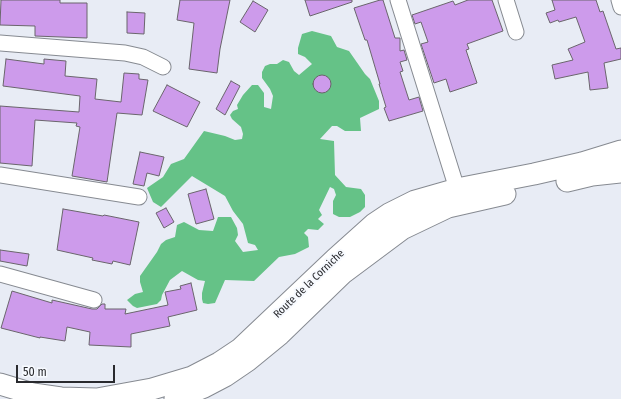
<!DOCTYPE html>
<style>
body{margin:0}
#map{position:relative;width:621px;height:399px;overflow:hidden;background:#e8ecf5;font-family:"Fira Sans Condensed",sans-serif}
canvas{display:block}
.scale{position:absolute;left:16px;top:365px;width:99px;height:18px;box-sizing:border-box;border:2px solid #292a2e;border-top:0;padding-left:5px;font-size:12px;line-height:14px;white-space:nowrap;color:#292a2e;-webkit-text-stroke:3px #f7faff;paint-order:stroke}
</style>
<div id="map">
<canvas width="621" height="399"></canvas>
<div class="scale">50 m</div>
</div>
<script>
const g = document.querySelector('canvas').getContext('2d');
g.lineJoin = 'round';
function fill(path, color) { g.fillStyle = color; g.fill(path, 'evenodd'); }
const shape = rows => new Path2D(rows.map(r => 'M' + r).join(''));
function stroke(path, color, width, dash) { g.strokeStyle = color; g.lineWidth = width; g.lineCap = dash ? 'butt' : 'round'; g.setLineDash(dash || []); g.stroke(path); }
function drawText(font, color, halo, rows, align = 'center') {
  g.font = font + ' "Fira Sans Condensed",sans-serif'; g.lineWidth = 4; g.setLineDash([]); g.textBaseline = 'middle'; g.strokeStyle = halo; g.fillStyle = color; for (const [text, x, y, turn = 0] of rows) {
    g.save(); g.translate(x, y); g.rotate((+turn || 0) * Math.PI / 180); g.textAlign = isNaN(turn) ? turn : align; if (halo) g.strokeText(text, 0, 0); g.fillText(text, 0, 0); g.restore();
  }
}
const forest = shape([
 [312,31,331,36,337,47,349,51,365,74,370,79,379,101,379,109,360,118,361,131,345,131,337,126,332,126,320,139,334,141,335,175,346,187,361,189,365,195,365,207,360,212,350,217,339,217,333,214,333,201,336,195,334,189,330,187,319,210,322,215,318,219,324,224,318,230,308,229,304,233,308,237,309,247,295,254,279,257,254,281,225,280,215,303,208,304,203,303,202,299,202,293,205,281,198,280,182,271,170,280,162,295,161,300,157,304,137,308,133,306,127,300,135,294,143,292,140,282,140,276,157,252,161,244,166,240,175,237,177,225,184,222,199,230,213,231,218,217,231,217,237,228,238,235,235,241,243,252,258,250,255,245,248,243,243,224,233,211,225,196,192,176,161,207,153,202,147,188,163,177,171,164,184,159,204,131,225,136,235,140,242,139,243,134,241,127,232,119,230,115,233,111,238,109,237,105,243,95,252,85,258,85,264,93,264,107,271,109,273,96,270,89,262,78,262,72,265,66,270,64,277,64,283,60,289,62,294,71,299,75,312,64,305,57,298,54,298,48,302,34]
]);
const building = shape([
 [1,0,60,0,60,3,87,3,87,38,35,36,35,26,0,25,1,0],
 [180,0,230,0,220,49,217,73,189,69,194,23,177,20,180,0],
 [305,0,352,0,352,2,310,16,305,0],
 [380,0,383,0,395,38,400,38,400,51,404,50,407,60,400,62,403,71,400,72,409,100,419,97,423,111,389,121,384,108,386,107,379,84,380,84,367,40,365,40,354,8,380,0],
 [468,0,492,0,503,31,467,44,469,49,466,50,477,83,450,92,446,79,434,83,421,44,428,42,421,22,415,24,412,15,453,1,455,5,468,0],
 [552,0,596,0,600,12,603,11,616,49,621,48,621,59,604,63,608,88,590,90,588,72,555,79,552,65,573,60,568,49,585,42,576,17,559,22,558,20,550,23,546,13,555,10,552,0],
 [253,1,268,10,255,32,240,22,253,1],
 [127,12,145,13,144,34,127,33,127,12],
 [6,59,44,64,44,59,66,61,65,76,97,79,95,99,121,102,124,73,139,74,139,79,148,80,142,115,117,113,107,182,72,176,80,127,76,126,77,123,35,120,32,166,0,163,0,106,79,112,80,96,3,86,6,59],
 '313 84a9 9 0 1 1 18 0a9 9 0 1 1-18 0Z',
 [231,81,240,86,225,115,216,109,231,81],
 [167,85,200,102,187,127,153,111,167,85],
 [140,152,164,157,159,176,147,173,144,186,133,184,140,152],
 [206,189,214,219,196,224,188,194,206,189],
 [166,208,174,222,164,228,156,213,166,208],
 [63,209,103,216,104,215,139,222,130,265,113,261,112,264,92,260,93,258,57,250,63,209],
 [0,250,29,254,27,266,0,261,0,250],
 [191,283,197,310,168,317,170,326,131,334,131,347,89,345,90,332,67,327,65,341,40,337,40,338,1,328,12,291,52,303,52,300,92,309,97,309,102,304,105,304,105,309,126,309,125,314,168,305,165,292,181,289,180,286,191,283]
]);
const street = shape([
 [398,0,457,189],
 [506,0,516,32],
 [619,0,621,7],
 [0,43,125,53,143,57,163,67],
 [0,175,139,197],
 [0,274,94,300]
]);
const secondary = shape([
 [567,181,592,175,621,172],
 [0,384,33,394,61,398,97,399,152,389,192,377,219,363,240,349,335,259,374,224,389,214,415,201,457,189,534,174,582,163,621,151],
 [175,399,204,387,225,376,247,361,280,334,343,273,402,229,448,207,505,194]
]);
const streetNames = [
 ["Route de la Corniche",309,284,-44]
];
fill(forest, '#65c287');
fill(building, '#cd9beb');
stroke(building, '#6a656c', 1);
stroke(street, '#868a91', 17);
stroke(secondary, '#868a91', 23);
stroke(street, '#fff', 15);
stroke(secondary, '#fff', 21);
drawText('11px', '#292a2e', '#f7faff', streetNames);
</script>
